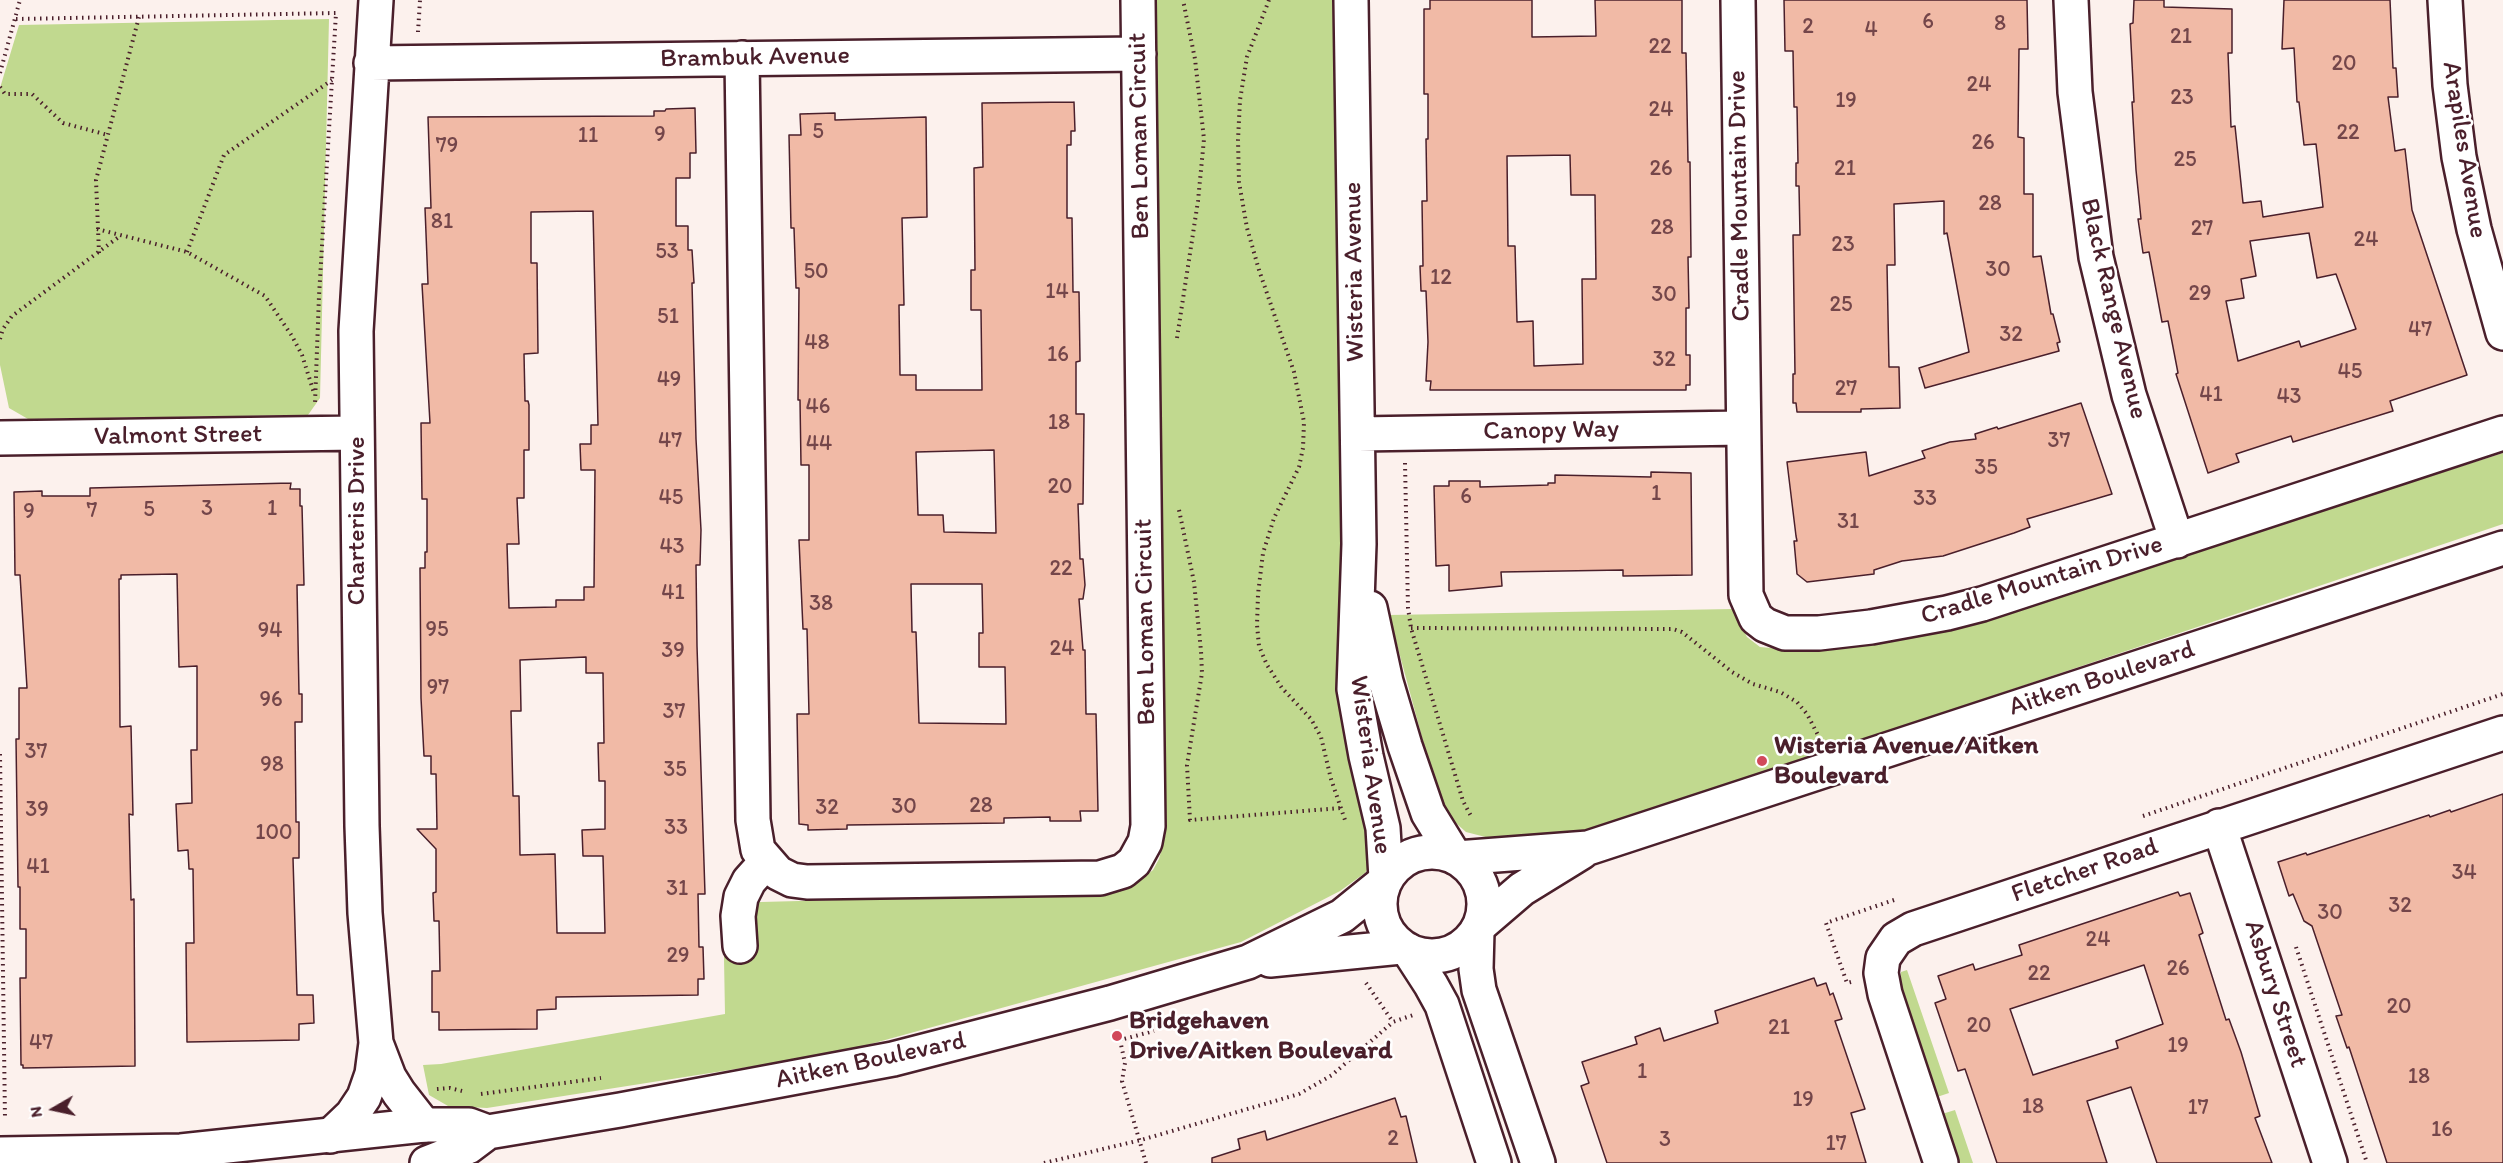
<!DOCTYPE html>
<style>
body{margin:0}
#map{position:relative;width:2503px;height:1163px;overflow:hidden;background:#fcf1ed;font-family:Itim,sans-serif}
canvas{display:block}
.north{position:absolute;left:24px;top:1079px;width:60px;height:60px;-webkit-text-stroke:4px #fff;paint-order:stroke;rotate:261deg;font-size:16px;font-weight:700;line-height:24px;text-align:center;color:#4a1f2b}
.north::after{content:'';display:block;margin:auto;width:21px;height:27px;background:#4a1f2b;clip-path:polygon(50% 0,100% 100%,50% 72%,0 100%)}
</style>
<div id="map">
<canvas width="2503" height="1163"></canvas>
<div class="north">N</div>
</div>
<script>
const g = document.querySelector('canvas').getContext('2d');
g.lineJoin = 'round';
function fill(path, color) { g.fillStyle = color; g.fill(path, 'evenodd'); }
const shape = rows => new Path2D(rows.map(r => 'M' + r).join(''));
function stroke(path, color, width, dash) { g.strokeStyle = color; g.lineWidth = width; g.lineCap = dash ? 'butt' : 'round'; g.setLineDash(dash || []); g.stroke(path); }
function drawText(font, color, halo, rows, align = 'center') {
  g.font = font + ' Itim,sans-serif'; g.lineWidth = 5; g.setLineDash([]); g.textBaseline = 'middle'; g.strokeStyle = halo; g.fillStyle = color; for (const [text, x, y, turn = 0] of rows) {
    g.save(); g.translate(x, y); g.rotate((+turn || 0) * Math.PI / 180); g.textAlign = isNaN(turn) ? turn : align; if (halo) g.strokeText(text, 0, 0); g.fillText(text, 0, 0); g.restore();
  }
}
const green = shape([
 [1153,0,1336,0,1374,857,1365,873,1340,891,1241,942,838,1053,487,1108,448,1106,429,1095,423,1065,441,1064,725,1014,723,903,1103,893,1134,885,1153,870,1159,859,1166,833],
 [329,19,320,398,308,415,28,419,9,408,0,365,0,88,19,25],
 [2503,453,2503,524,1586,833,1501,841,1466,832,1449,817,1433,778,1389,615,1733,609,1747,637,1760,647,1793,650,1897,641,2290,521],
 [1907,970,1949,1093,1937,1097,1900,985,1901,972],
 [1955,1110,1973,1163,1959,1163,1942,1114]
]);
const building = shape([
 [1430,0,1532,0,1532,37,1596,36,1595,0,1682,0,1682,53,1686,53,1688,162,1690,162,1691,257,1688,257,1689,308,1686,308,1686,355,1690,355,1690,385,1686,385,1686,390,1430,390,1431,381,1426,381,1428,342,1426,291,1421,291,1420,266,1423,266,1422,201,1427,201,1426,139,1428,139,1428,94,1424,94,1424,9,1430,9,1430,0],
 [1570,155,1571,195,1595,195,1596,279,1582,279,1583,364,1534,366,1533,321,1517,322,1515,246,1508,246,1507,156,1570,155],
 [1784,0,2027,0,2028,49,2019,49,2018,137,2024,138,2024,194,2033,194,2033,257,2041,256,2051,314,2053,314,2060,342,2057,343,2059,351,1925,388,1919,368,1969,352,1947,233,1944,234,1944,201,1894,204,1895,265,1887,265,1889,367,1899,367,1900,408,1861,409,1861,412,1797,412,1796,403,1793,403,1793,374,1795,374,1793,235,1800,235,1799,186,1796,186,1796,163,1798,163,1797,107,1794,107,1793,51,1785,51,1784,0],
 [2134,0,2164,0,2164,7,2232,9,2232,53,2228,53,2231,127,2235,126,2243,203,2261,201,2263,217,2323,207,2316,144,2304,145,2299,102,2297,102,2294,48,2282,49,2284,0,2390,0,2393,68,2396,68,2398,97,2388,97,2395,151,2405,149,2412,210,2467,375,2390,401,2393,411,2293,442,2291,436,2236,454,2239,462,2208,473,2176,374,2178,373,2168,321,2162,322,2149,252,2143,253,2138,219,2141,219,2136,170,2132,102,2134,102,2130,24,2133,23,2134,0],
 [2309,233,2317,278,2336,274,2356,329,2301,347,2299,341,2238,361,2226,301,2244,298,2241,279,2256,276,2250,241,2309,233],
 [1074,102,1075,131,1071,131,1071,145,1067,145,1067,218,1072,218,1073,292,1079,292,1080,361,1076,362,1076,414,1084,414,1083,504,1078,504,1080,559,1083,559,1085,585,1083,599,1079,599,1083,650,1085,650,1086,714,1096,714,1098,811,1080,811,1081,821,1050,821,1050,817,1004,818,1004,823,847,825,847,829,808,830,808,825,799,824,797,714,809,714,807,629,803,629,799,540,809,540,809,465,801,465,800,400,798,400,799,288,796,288,794,228,791,228,789,135,801,135,800,114,835,113,835,120,926,117,927,217,902,218,904,305,899,305,900,375,916,375,916,390,982,390,981,310,971,310,971,270,975,270,974,168,983,167,982,103,1074,102],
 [994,450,996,533,944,532,943,515,918,515,916,452,994,450],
 [911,584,982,584,983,633,979,633,979,667,1005,667,1006,724,919,723,916,632,912,632,911,584],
 [695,108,696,153,690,153,690,178,676,178,676,226,688,226,688,250,692,250,694,283,692,283,696,439,701,530,700,565,696,565,697,646,705,894,698,894,699,947,703,947,704,979,698,979,698,995,556,997,556,1009,537,1010,537,1029,439,1030,439,1012,432,1012,432,971,440,971,439,921,434,921,433,893,436,892,436,849,417,829,437,829,436,774,431,774,431,756,424,756,421,698,420,568,425,568,425,552,427,552,427,499,422,499,421,423,430,423,422,284,428,284,425,208,431,208,428,117,654,116,654,111,665,111,666,109,695,108],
 [593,211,598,425,591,425,591,444,580,444,581,470,595,470,594,587,584,587,584,600,556,600,556,607,509,608,507,544,519,544,517,498,524,498,524,450,529,450,529,405,528,401,525,401,524,354,538,353,537,263,531,263,531,212,593,211],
 [586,657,586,673,603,673,604,743,598,743,599,781,605,781,605,829,582,830,583,856,603,856,605,933,557,933,555,854,520,855,519,796,513,796,511,711,521,711,520,660,586,657],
 [2081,403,2112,494,2027,519,2030,527,2014,533,1943,556,1902,561,1874,570,1874,574,1807,582,1797,574,1794,541,1797,541,1796,536,1787,462,1866,452,1869,476,1925,458,1922,451,1950,442,1976,439,1975,434,1997,427,1998,429,2081,403],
 [1651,472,1691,473,1692,575,1623,576,1623,570,1501,572,1502,586,1449,591,1449,565,1436,566,1434,486,1449,486,1449,481,1480,481,1480,487,1548,485,1548,483,1555,483,1555,475,1651,477,1651,472],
 [291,483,290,489,300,489,300,506,302,506,304,585,297,585,299,694,302,694,302,722,295,722,296,822,299,822,299,858,293,858,297,995,313,995,314,1023,299,1024,299,1040,187,1042,186,943,194,943,193,869,189,869,188,850,178,851,176,804,192,803,191,750,197,750,197,666,179,667,177,574,121,575,121,579,119,579,120,727,131,726,133,815,129,814,131,900,134,899,135,1066,23,1068,23,1065,21,1065,20,978,26,978,26,929,20,929,20,887,18,887,16,739,19,739,19,688,27,688,20,575,15,575,14,492,42,491,42,496,90,496,90,488,291,483],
 [2503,794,2503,1163,2387,1163,2349,1047,2347,1048,2336,1016,2342,1015,2312,926,2304,921,2293,894,2289,896,2278,862,2306,853,2307,855,2429,815,2430,817,2450,810,2451,812,2503,794],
 [2178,892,2180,896,2190,893,2203,933,2199,935,2226,1020,2229,1019,2241,1052,2260,1116,2255,1118,2272,1163,2157,1163,2131,1087,2087,1101,2107,1163,1997,1163,1965,1069,1958,1071,1935,1003,1946,999,1938,976,1973,964,1975,970,2022,955,2019,945,2178,892],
 [2144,965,2163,1024,2116,1041,2118,1048,2033,1075,2010,1009,2144,965],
 [1814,978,1817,986,1826,983,1830,995,1833,993,1842,1019,1835,1021,1865,1109,1851,1113,1866,1163,1607,1163,1581,1086,1589,1083,1582,1062,1637,1044,1635,1037,1660,1028,1664,1041,1718,1023,1715,1011,1814,978],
 [1395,1098,1401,1117,1406,1116,1417,1163,1212,1163,1212,1158,1240,1149,1238,1139,1265,1131,1267,1140,1395,1098]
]);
const path = shape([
 [1269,0,1247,57,1240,100,1238,140,1239,182,1247,228,1259,270,1294,372,1304,422,1303,448,1299,467,1274,518,1263,553,1258,594,1257,625,1259,646,1267,665,1282,688,1311,719,1321,737,1331,779,1346,823],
 [16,19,336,13,319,296,315,403],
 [418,32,420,0],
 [0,73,20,0],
 [0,87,5,94,32,94,63,123,108,135],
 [97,229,187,252,265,296,292,336,302,355,314,393],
 [187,252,224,155,332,80],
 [99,253,96,180,139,17],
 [1177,338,1198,201,1204,139,1195,59,1183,0],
 [0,339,3,329,12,316,120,236],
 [1405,463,1408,608,1411,628,1463,801,1472,818],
 [1179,510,1194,582,1201,651,1202,673,1187,765,1190,820,1341,808],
 [1411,628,1673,629,1682,632,1732,672,1753,684,1780,692,1797,702,1807,714,1819,737],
 [0,754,5,1119],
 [2143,816,2503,694],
 [2296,947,2367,1163],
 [1851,982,1847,983,1826,923,1897,899],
 [1366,983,1393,1022],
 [437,1089,450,1088,462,1091],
 [481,1094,601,1078],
 [1044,1163,1141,1140,1299,1094,1332,1075,1393,1022,1413,1015],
 [1146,1163,1122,1081,1125,1063,1120,1040,1154,1031]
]);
const street = shape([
 [1351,0,1359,544,1354,689,1366,756,1383,828,1386,878],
 [1738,0,1746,595,1756,618,1765,625,1785,633,1819,633,1871,627,1947,613,1982,604,2503,433],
 [2071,0,2075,92,2096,257,2129,395,2177,541],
 [2445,0,2450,85,2459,157,2474,229,2503,333],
 [742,58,753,820,758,850,778,873,792,880,807,882,1100,878,1123,871,1134,862,1145,842,1148,826,1138,0],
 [371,63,1139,54],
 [1358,434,1743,428],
 [0,438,357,433],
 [1370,608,1386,682,1405,746,1428,813,1455,857],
 [2219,826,2330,1163],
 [1477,931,1476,969,1479,990,1538,1163],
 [740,946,738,916,741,897,749,881,766,862],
 [1409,951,1431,985,1442,1005,1494,1163],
 [376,1043,389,1077,399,1093,424,1125],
 [330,1136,352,1115,364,1097,372,1074,376,1043,365,913,362,826,356,331,376,0],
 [1941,1163,1885,994,1881,973,1883,958,1896,939,1913,929,2503,733]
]);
const secondary = shape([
 '1380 904a52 52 0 1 1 104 0a52 52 0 1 1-104 0Z',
 [1457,858,1588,848,2503,548],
 [1480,925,1522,889,1582,852],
 [1270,960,1401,947],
 [0,1154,181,1151,424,1125,469,1125,488,1132],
 [427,1163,468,1147,488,1132,620,1110,893,1059,1110,1003,1248,962,1342,916,1384,882]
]);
const markers = [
 [1762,761,6,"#d1495b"],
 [1117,1036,6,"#d1495b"]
];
const numberNames = [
 ["6",1928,22],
 ["8",2000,24],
 ["2",1808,27],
 ["4",1871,30],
 ["21",2181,37],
 ["22",1660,47],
 ["20",2344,64],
 ["24",1979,85],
 ["23",2182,98],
 ["19",1846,101],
 ["24",1661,110],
 ["5",818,132],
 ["22",2348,133],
 ["9",660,135],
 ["11",588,136],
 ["26",1983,143],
 ["79",447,146],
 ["25",2185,160],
 ["26",1661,169],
 ["21",1845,169],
 ["28",1990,204],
 ["81",442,222],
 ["28",1662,228],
 ["27",2202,229],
 ["24",2366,240],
 ["23",1843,245],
 ["53",667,252],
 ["30",1998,270],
 ["50",816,272],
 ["12",1441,278],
 ["14",1057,292],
 ["29",2200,294],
 ["30",1664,295],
 ["25",1841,305],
 ["51",668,317],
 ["47",2420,330],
 ["32",2011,335],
 ["48",817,343],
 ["16",1058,355],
 ["32",1664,360],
 ["45",2350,372],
 ["49",669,380],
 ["27",1846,389],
 ["41",2211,395],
 ["43",2289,397],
 ["46",818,407],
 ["18",1059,423],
 ["47",670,441],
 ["37",2059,441],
 ["44",819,444],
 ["35",1986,468],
 ["20",1060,487],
 ["1",1656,494],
 ["6",1466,497],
 ["45",671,498],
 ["33",1925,499],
 ["3",207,509],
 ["1",272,509],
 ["5",149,510],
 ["7",92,511],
 ["9",29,512],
 ["31",1848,522],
 ["43",672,547],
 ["22",1061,569],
 ["41",673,593],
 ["38",821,604],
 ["95",437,630],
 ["94",270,631],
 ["24",1062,649],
 ["39",673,651],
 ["97",438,688],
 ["96",271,700],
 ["37",674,712],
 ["37",36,752],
 ["98",272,765],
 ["35",675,770],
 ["28",981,806],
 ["30",904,807],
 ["32",827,808],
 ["39",37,810],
 ["33",676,828],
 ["100",274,833],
 ["41",38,867],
 ["34",2464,873],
 ["31",677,889],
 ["32",2400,906],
 ["30",2330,913],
 ["24",2098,940],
 ["29",678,956],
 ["26",2178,969],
 ["22",2039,974],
 ["20",2399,1007],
 ["20",1979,1026],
 ["21",1779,1028],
 ["47",41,1043],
 ["19",2178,1046],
 ["1",1642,1072],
 ["18",2419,1077],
 ["19",1803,1100],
 ["18",2033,1107],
 ["17",2198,1108],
 ["16",2442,1130],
 ["2",1393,1139],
 ["3",1665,1140],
 ["17",1836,1144]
];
const streetNames = [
 ["Brambuk Avenue",755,58,-1],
 ["Ben Loman Circuit",1140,136,-91],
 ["Arapiles Avenue",2464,150,81],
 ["Cradle Mountain Drive",1740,196,-91],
 ["Wisteria Avenue",1355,272,-91],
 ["Black Range Avenue",2113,309,77],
 ["Canopy Way",1551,431,-1],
 ["Valmont Street",178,436,-1],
 ["Charteris Drive",357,521,-90],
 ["Cradle Mountain Drive",2042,581,-17],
 ["Ben Loman Circuit",1146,622,-91],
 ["Aitken Boulevard",2102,679,-18],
 ["Wisteria Avenue",1370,765,82],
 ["Fletcher Road",2085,871,-19],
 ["Asbury Street",2275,994,72],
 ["Aitken Boulevard",871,1061,-12]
];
const poiNames = [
 ["Wisteria Avenue/Aitken",1774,746],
 ["Boulevard",1774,776],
 ["Bridgehaven",1129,1021],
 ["Drive/Aitken Boulevard",1129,1051]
];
fill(green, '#c1d98f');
fill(building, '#f1baa6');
stroke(building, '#4a1f2b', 1.5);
stroke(street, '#4a1f2b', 38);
stroke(secondary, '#4a1f2b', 38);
stroke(path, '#4a1f2b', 4, [1.5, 4.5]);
stroke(street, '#fff', 33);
stroke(secondary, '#fff', 33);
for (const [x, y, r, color] of markers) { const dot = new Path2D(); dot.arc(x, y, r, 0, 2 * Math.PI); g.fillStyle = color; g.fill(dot); stroke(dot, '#fff', 2); }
drawText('22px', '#74464a', null, numberNames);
drawText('26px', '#4a1f2b', '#fff', streetNames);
drawText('bold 26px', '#4a1f2b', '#fff', poiNames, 'left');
</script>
